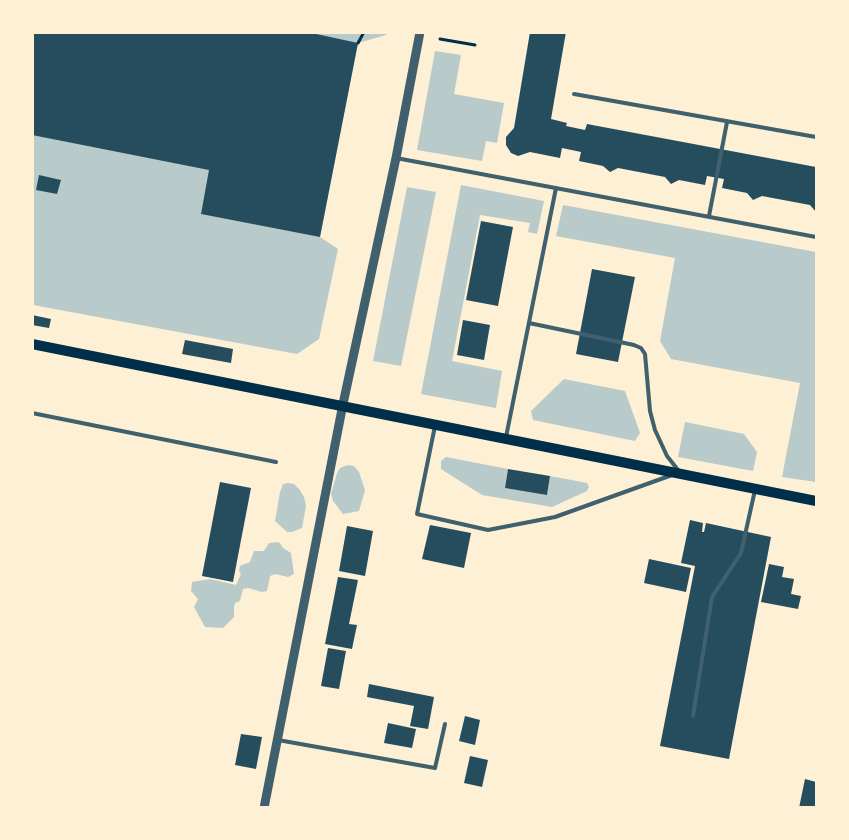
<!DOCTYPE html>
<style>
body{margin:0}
#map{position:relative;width:849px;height:840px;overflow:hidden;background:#fdf0d5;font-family:"DM Sans",sans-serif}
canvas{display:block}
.frame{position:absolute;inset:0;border:34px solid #fdf0d5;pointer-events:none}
</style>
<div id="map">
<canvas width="849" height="840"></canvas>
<div class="frame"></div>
</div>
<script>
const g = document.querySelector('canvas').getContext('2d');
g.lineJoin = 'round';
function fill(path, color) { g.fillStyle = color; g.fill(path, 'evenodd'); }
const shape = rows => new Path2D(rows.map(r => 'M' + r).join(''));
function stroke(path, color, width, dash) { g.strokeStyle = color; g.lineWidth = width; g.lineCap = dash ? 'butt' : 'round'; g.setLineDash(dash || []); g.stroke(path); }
const green = shape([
 [32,33,387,33,386,35,358,43,320,237,338,249,319,339,297,354,33,305],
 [435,51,461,55,454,94,504,103,497,143,486,141,482,161,417,150],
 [461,185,544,201,537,234,528,232,530,223,480,215,452,361,502,371,496,408,421,394],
 [407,187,436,192,401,366,373,361],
 [563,205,816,252,816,482,782,477,800,383,671,359,660,341,675,258,556,236],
 [564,379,625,391,640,433,635,441,533,420,531,411],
 [685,422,744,434,757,452,753,471,678,457],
 [446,457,508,469,505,488,547,494,550,476,587,483,589,487,587,491,552,507,482,495,441,469,441,461],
 [348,465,354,466,359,472,365,490,359,511,343,514,333,501,331,494,337,473,340,468],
 [288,483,294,484,299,489,304,497,306,506,302,528,292,532,287,532,275,521,280,492,283,484],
 [279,542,283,548,291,553,294,574,288,577,275,574,270,576,267,591,262,592,248,588,243,589,240,601,235,603,234,607,234,617,223,628,205,627,194,607,198,599,191,591,192,582,210,579,236,585,241,574,239,571,240,566,250,562,254,551,264,551,269,543]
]);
const building = shape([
 [32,32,307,32,358,43,320,237,201,214,209,170,32,135],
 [530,32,566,32,551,119,567,123,566,126,585,130,587,124,816,167,816,212,810,205,762,196,753,200,747,193,722,188,724,179,707,176,705,185,679,180,671,184,665,177,618,168,610,172,603,166,579,161,581,152,562,148,560,158,530,152,518,156,511,153,506,145,506,137,514,128],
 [39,175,61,180,57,194,36,190],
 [481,221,513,227,498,306,466,300],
 [592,269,635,277,618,362,576,354],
 [32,315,51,319,49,328,32,325],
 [463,320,490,325,484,360,457,355],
 [185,340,233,349,231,363,182,354],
 [508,469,550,476,547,495,505,488],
 [220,482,251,488,233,582,202,576],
 [690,520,703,523,702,532,704,532,706,523,771,537,729,759,660,746,695,566,681,563],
 [430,525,471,533,464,568,422,559],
 [347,526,373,531,365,576,339,571],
 [649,559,691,568,686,592,644,583],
 [769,564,784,567,782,577,794,579,791,594,801,596,798,609,761,602],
 [338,577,358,580,349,624,357,625,352,649,325,644],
 [328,648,346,651,339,689,321,686],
 [369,684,434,697,428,729,410,726,414,706,367,697],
 [465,716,480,720,475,745,459,741],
 [388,723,416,729,412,748,384,743],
 [241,734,262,737,256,769,235,765],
 [470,756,488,760,482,787,464,783],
 [805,779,816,782,816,808,799,808]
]);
const path = shape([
 [440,39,475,45],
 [358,43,364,32]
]);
const service = shape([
 [574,94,816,137],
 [396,158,816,237],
 [709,216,727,122],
 [529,323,634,345,641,348,645,354,650,411,655,430,667,456,678,470],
 [32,413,276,462],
 [435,426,417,514,488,530,555,517,672,475],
 [506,437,556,188],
 [693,716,712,597,741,553,755,490],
 [278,740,435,768,445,724]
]);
const tertiary = shape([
 [264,808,343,404,396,158,420,32]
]);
const secondary = shape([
 [32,344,816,501]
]);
fill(green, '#b9caca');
fill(building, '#264d5e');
stroke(path, '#003049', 3);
stroke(service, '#3f606c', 4);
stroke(tertiary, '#3f606c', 9);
stroke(secondary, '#003049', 10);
</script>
